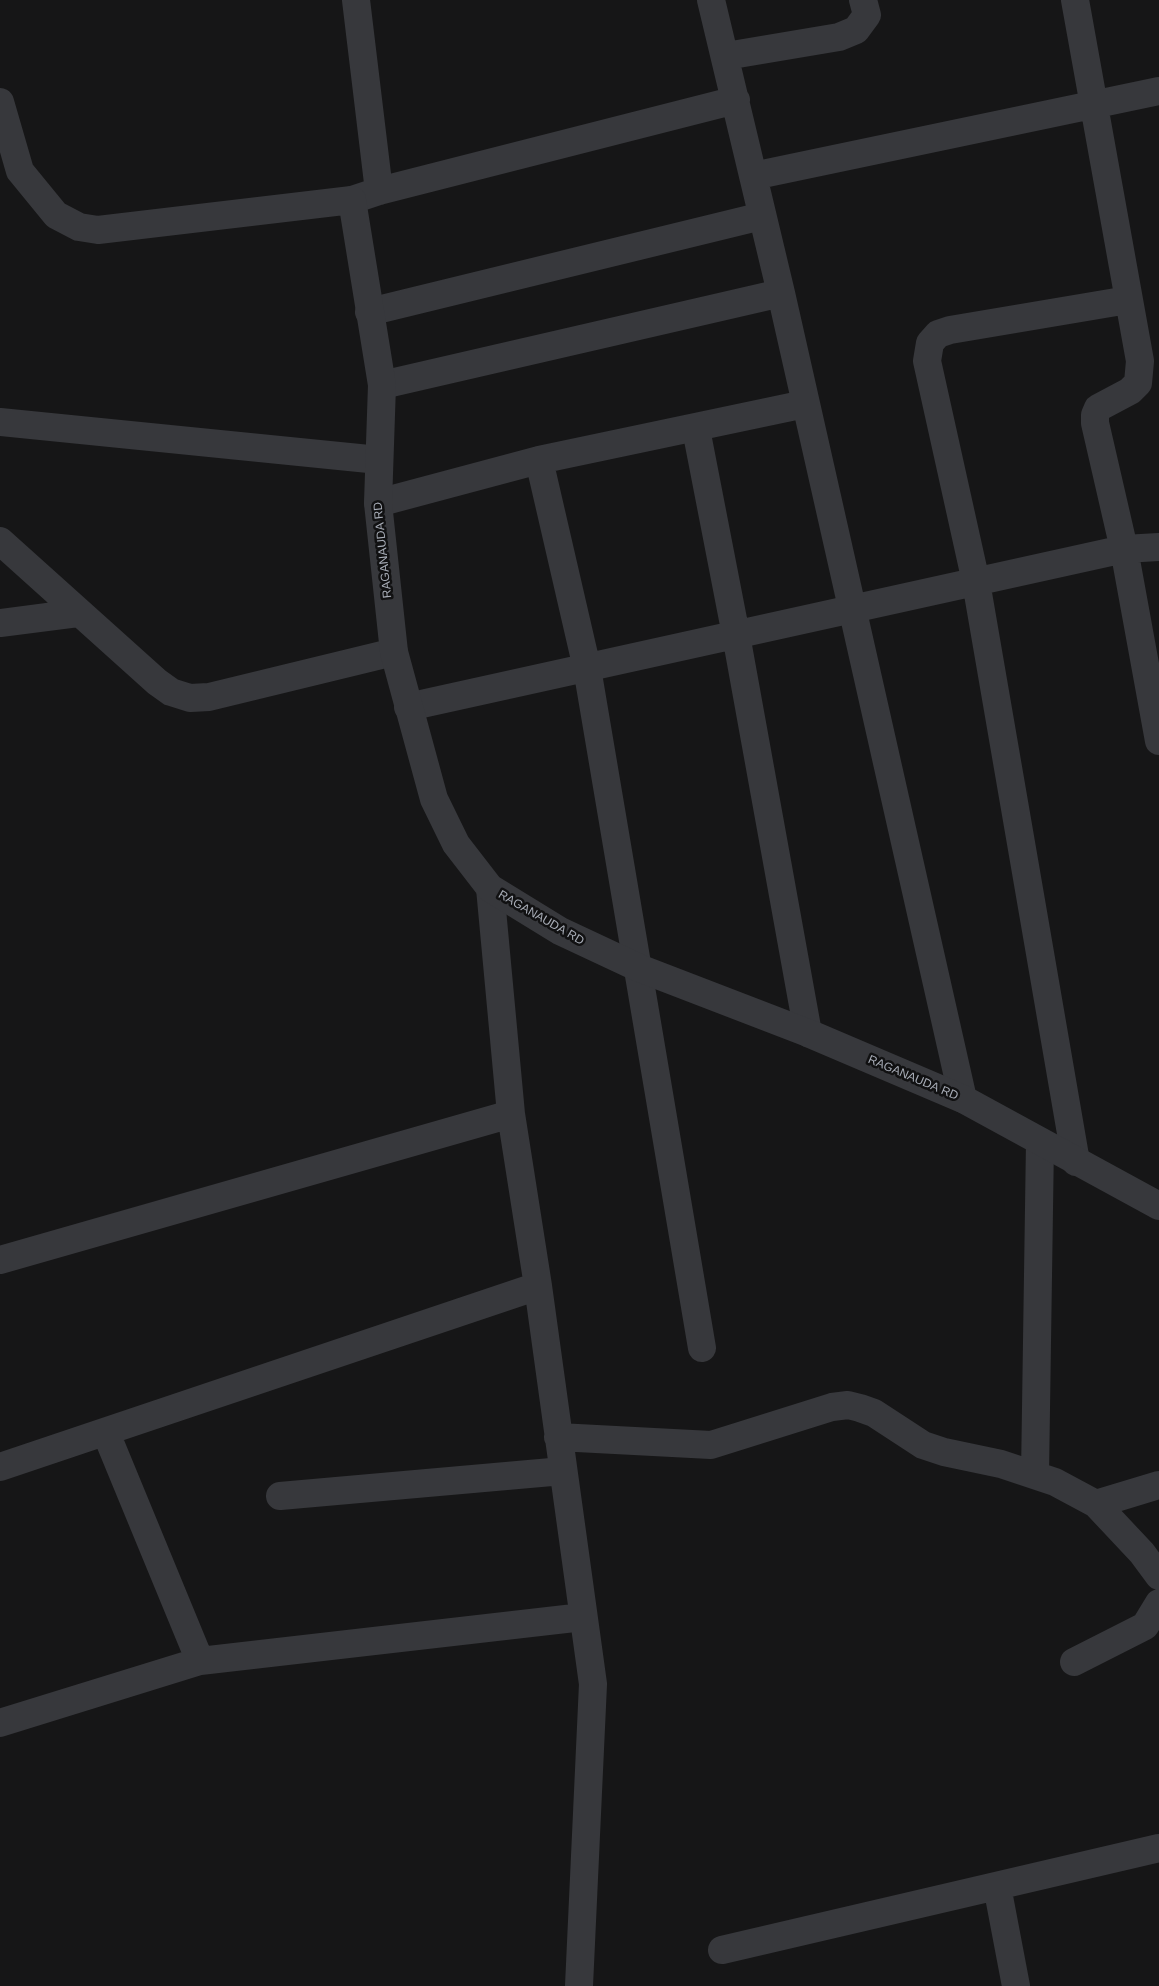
<!DOCTYPE html>
<style>
body{margin:0}
canvas{display:block;background:#161617}
</style>
<canvas width="1159" height="1986"></canvas>
<script>
const g = document.querySelector('canvas').getContext('2d');
g.lineJoin = 'round';
const shape = rows => new Path2D(rows.map(r => 'M' + r).join(''));
function stroke(path, color, width, dash) { g.strokeStyle = color; g.lineWidth = width; g.lineCap = dash ? 'butt' : 'round'; g.setLineDash(dash || []); g.stroke(path); }
function drawText(font, color, halo, rows, align = 'center') {
  g.font = font + ' Arial,sans-serif'; g.lineWidth = 5; g.setLineDash([]); g.textBaseline = 'middle'; g.strokeStyle = halo; g.fillStyle = color; for (const [text, x, y, turn = 0] of rows) {
    g.save(); g.translate(x, y); g.rotate((+turn || 0) * Math.PI / 180); g.textAlign = isNaN(turn) ? turn : align; if (halo) g.strokeText(text, 0, 0); g.fillText(text, 0, 0); g.restore();
  }
}
const minor = shape([
 [356,0,379,191],
 [711,0,781,293,963,1099],
 [1075,0,1140,361,1138,383,1130,391,1098,408,1095,415,1095,423,1124,549,1159,741],
 [726,56,839,37,856,30,867,15,863,0],
 [753,176,1159,91],
 [352,200,379,191,736,100],
 [369,312,762,216],
 [382,385,781,293],
 [0,422,379,460],
 [696,429,736,635,808,1033],
 [539,460,587,668,702,1348],
 [378,503,539,460,805,404],
 [0,541,157,682,171,692,190,698,209,697,394,652],
 [0,623,78,613],
 [408,707,1124,549,1159,547],
 [490,888,511,1114,538,1286,593,1684,579,1986],
 [1076,1162,976,582,927,361,930,343,938,334,950,330,1128,300],
 [0,1260,511,1114],
 [106,1433,200,1661],
 [558,1437,711,1445,832,1407,848,1405,860,1408,874,1413,923,1445,944,1452,1001,1464,1055,1482,1096,1504,1142,1553,1159,1576],
 [0,1467,538,1286],
 [1035,1475,1040,1142],
 [280,1496,563,1471],
 [1096,1504,1159,1485],
 [1074,1662,1145,1626,1159,1603],
 [0,1723,200,1661,583,1617],
 [997,1886,1016,1986],
 [722,1950,1159,1848]
]);
const tertiary = shape([
 [0,102,20,171,56,215,79,227,98,230,352,200,382,385,378,503,394,652,434,799,456,844,490,888,560,931,639,968,808,1033,963,1099,1159,1206]
]);
const streetNames = [
 ["RAGANAUDA RD",383,550,-96],
 ["RAGANAUDA RD",541,918,30],
 ["RAGANAUDA RD",913,1078,23]
];
stroke(minor, '#37383c', 28);
stroke(tertiary, '#37383c', 28);
drawText('12px', '#a8adb7', '#111112', streetNames);
</script>
